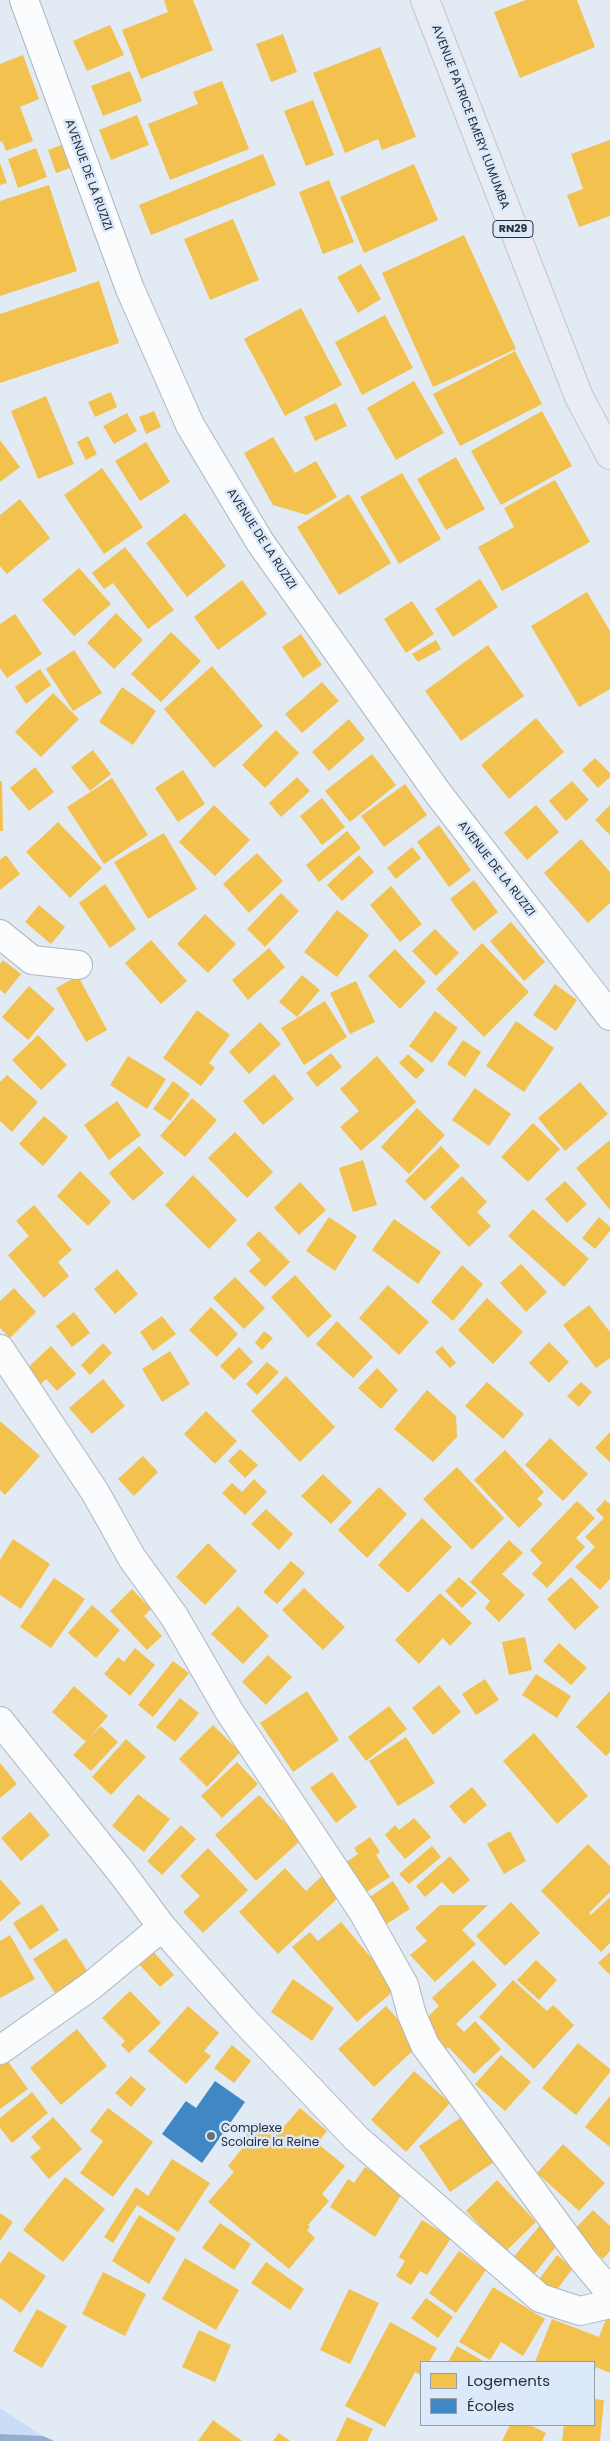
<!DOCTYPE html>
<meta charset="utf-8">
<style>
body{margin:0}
#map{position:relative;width:610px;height:2441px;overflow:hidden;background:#e2eaf4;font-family:Poppins,sans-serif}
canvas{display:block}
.legend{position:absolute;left:420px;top:2361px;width:175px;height:65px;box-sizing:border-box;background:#dbe9fb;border:1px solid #949fac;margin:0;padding:6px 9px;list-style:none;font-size:15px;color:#292f36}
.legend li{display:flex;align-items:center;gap:10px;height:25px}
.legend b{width:25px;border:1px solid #949fac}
</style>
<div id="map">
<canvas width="610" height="2441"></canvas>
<ul class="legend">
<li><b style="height:14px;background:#f2c14e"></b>Logements</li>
<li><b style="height:14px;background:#3f88c5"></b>Écoles</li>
</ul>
</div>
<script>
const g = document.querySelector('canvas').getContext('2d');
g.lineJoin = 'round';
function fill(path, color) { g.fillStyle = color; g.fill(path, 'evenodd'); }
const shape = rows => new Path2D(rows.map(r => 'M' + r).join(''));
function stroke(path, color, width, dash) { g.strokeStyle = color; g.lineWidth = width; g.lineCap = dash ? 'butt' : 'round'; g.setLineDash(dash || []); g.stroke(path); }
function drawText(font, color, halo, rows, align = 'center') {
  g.font = font + ' Poppins,sans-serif'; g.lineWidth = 5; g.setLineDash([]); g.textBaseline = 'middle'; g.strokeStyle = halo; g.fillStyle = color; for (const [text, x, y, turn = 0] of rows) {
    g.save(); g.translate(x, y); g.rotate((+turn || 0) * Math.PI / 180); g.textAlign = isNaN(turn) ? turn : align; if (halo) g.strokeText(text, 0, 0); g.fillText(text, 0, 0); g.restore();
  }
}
const green = shape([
 [0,2408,43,2436,0,2434]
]);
const water = shape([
 [0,2434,43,2436,54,2441,0,2441]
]);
const homes = shape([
 [164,0,193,0,213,50,141,79,122,30,168,12],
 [526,0,577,0,595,47,520,78,494,12],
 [110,25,124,55,87,71,73,41],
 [283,34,297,72,271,82,256,44],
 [380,47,416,137,382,150,378,139,345,153,313,73],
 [23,55,39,99,20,107,33,141,6,151,2,141,0,142,0,64],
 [130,71,142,101,103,116,91,86],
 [222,81,249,149,170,180,148,124,198,104,193,92],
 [313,100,334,155,306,166,284,111],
 [137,115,149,145,111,160,99,130],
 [610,140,610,216,579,227,567,195,583,189,571,154],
 [64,144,73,167,56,173,48,150],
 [36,148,47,177,18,188,8,159],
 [263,154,276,185,151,235,139,205],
 [0,163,7,183,0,185],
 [414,164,438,220,364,253,340,197],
 [329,180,354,242,323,254,299,192],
 [49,185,77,271,0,296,0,201],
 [233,219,259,280,210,300,184,239],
 [464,235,516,349,433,387,382,273],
 [361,264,381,299,358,313,337,277],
 [99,281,119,343,0,383,0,314],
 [301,308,342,385,285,416,244,339],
 [385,315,413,368,362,395,335,342],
 [515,351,542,404,460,446,433,394],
 [414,381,444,433,396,460,367,408],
 [111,392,117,407,95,417,88,402],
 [46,396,74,464,38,479,11,411],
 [336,403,347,426,315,441,304,417],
 [154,411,161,427,146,434,139,417],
 [542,411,572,466,501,505,471,451],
 [127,413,137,431,114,444,103,426],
 [88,436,97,454,86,460,77,442],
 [273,437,295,473,316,461,337,497,307,515,273,505,244,453],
 [0,440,20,467,0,482],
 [146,442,170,482,140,501,115,461],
 [456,457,485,509,446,530,417,479],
 [102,468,143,527,104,554,64,495],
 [402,473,441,539,399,564,360,497],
 [555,480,590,542,502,591,478,547,514,527,504,508],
 [349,494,391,563,339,595,297,527],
 [20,499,50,538,7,574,0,566,0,515],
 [185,513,226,566,187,597,146,543],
 [125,547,174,610,148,629,113,583,104,589,92,573],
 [79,568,111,604,74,636,42,600],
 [480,579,498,607,453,637,435,609],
 [242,580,267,614,218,650,194,617],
 [587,592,610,631,610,689,579,707,531,626],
 [412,601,434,634,406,653,384,619],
 [116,613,143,640,114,669,87,643],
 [15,614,42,654,7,678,0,668,0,624],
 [171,632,201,661,161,702,131,674],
 [301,634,322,665,303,678,282,647],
 [436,640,441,649,418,662,412,654],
 [488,645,524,696,461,741,425,691],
 [74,650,102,693,73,711,46,669],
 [212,666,263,726,214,768,164,709],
 [40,669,51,685,26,704,15,687],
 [322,682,339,701,302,733,285,714],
 [122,687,156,711,133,745,99,722],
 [53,693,79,719,41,757,15,732],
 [536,718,564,752,509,799,481,765],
 [349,719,365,739,329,771,312,752],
 [276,730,299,753,265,788,242,765],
 [93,750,111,774,90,791,71,767],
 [372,754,396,785,350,822,325,791],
 [595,758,610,773,610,777,598,788,582,770],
 [35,767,54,792,29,811,10,788],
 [183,770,205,804,178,822,155,788],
 [297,777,310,791,281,817,269,803],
 [112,778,148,835,104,864,67,807],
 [0,781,2,781,3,831,0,831],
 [572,781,589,800,566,821,549,801],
 [405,784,427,815,384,847,361,816],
 [322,798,345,827,322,845,300,816],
 [214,805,250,840,215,876,179,842],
 [536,805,559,832,527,860,504,833],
 [610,805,610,835,595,820],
 [58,822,102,868,70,898,26,852],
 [439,825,471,870,449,887,417,842],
 [347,831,361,848,319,882,306,865],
 [164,833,197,889,148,919,114,862],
 [581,839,610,872,610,903,588,923,544,873],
 [412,847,421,858,396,879,387,868],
 [257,853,283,881,249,913,223,884],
 [6,855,20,874,0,890,0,860],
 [359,855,374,872,342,901,327,885],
 [474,880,498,912,474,931,450,899],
 [105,884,136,929,110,948,79,903],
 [391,886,422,924,400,942,370,905],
 [281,893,299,911,265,947,247,929],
 [39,905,65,927,51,944,25,922],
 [337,910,369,935,337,977,304,952],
 [205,914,236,944,208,973,177,944],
 [511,922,545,962,524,981,490,941],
 [435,929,459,953,436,976,412,951],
 [151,940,187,981,161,1004,125,963],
 [482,943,529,992,484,1037,436,989],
 [269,948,285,967,248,1000,232,980],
 [395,949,426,982,400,1009,368,976],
 [3,960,21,974,5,994,0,990,0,964],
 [302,975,320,990,297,1017,279,1002],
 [78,976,107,1030,86,1042,56,988],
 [356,981,375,1022,350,1034,330,993],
 [555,984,577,1000,556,1031,533,1015],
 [29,986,55,1009,28,1040,2,1017],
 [325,1001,347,1037,304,1065,281,1028],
 [197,1010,230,1035,209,1063,215,1068,201,1086,163,1058],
 [435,1011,458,1028,432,1063,409,1046],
 [516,1021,554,1048,524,1092,486,1066],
 [260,1022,281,1044,249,1074,229,1052],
 [38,1035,67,1065,41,1090,12,1060],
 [463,1040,481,1052,465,1077,447,1064],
 [331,1053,342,1067,317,1087,306,1073],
 [408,1054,425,1070,416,1079,399,1063],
 [128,1056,166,1079,147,1109,110,1085],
 [377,1056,416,1102,361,1151,340,1127,359,1111,340,1089],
 [274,1074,294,1099,263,1125,243,1101],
 [7,1075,38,1102,12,1132,0,1121,0,1082],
 [173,1081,190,1094,170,1121,153,1109],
 [580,1082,608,1114,565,1151,538,1118],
 [475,1088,511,1114,489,1146,452,1120],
 [192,1098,217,1120,185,1157,160,1136],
 [117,1101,141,1135,109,1160,84,1125],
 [417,1108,445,1135,409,1174,381,1147],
 [44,1116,68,1137,43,1166,19,1144],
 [533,1123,560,1149,528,1182,501,1157],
 [235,1132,273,1172,247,1198,208,1158],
 [610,1140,610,1210,576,1168],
 [139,1146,164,1173,133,1201,109,1173],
 [441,1146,460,1166,425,1201,405,1181],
 [363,1160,377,1205,353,1212,339,1168],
 [80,1171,111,1202,88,1226,57,1196],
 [193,1175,237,1220,209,1249,165,1205],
 [462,1176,487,1202,477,1212,491,1226,469,1247,430,1207],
 [565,1181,587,1204,567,1223,545,1199],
 [300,1182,326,1210,299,1235,274,1208],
 [34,1205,72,1250,58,1262,69,1276,44,1298,8,1255,29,1236,16,1221],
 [533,1209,589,1259,564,1287,508,1236],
 [329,1217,357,1236,335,1271,306,1251],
 [599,1217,610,1227,610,1231,595,1249,582,1238],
 [394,1219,441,1252,418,1284,372,1250],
 [259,1231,290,1262,265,1287,249,1271,261,1260,246,1244],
 [521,1264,547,1292,526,1312,500,1283],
 [462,1265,483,1284,453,1321,431,1302],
 [117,1269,138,1294,115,1314,94,1289],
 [295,1275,332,1316,308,1338,271,1297],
 [235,1277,265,1308,244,1329,213,1298],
 [388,1285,429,1322,399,1355,359,1318],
 [14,1288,36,1312,10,1338,0,1328,0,1301],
 [487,1298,523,1332,493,1364,458,1330],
 [589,1305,610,1332,610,1358,596,1368,563,1325],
 [211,1307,238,1334,217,1357,189,1330],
 [74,1312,90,1333,72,1347,56,1326],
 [162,1316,176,1334,153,1351,140,1332],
 [337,1321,373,1357,353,1378,316,1344],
 [264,1331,273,1338,262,1350,255,1343],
 [549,1342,569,1362,549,1383,529,1363],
 [103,1343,112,1353,90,1375,81,1365],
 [51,1346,76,1374,57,1391,46,1379,38,1387,23,1372],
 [442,1346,456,1363,450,1368,435,1352],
 [239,1347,253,1362,234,1380,220,1366],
 [170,1351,190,1384,162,1402,142,1369],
 [267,1362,279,1372,257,1395,246,1384],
 [377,1368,398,1390,381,1409,358,1388],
 [286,1376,335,1427,300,1462,251,1411],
 [103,1379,125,1406,92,1434,69,1408],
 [487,1382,524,1414,503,1439,465,1406],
 [581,1382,592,1392,579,1407,567,1396],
 [427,1390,456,1416,457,1437,433,1462,394,1429],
 [206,1411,237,1441,215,1464,184,1434],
 [0,1421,40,1456,5,1495,0,1490],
 [610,1432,610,1462,595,1448],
 [550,1438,588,1474,563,1501,525,1465],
 [240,1449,258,1465,245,1478,228,1461],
 [505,1450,544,1492,537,1499,543,1504,519,1528,474,1480],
 [143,1456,158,1472,134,1496,118,1479],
 [457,1467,504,1518,472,1550,423,1499],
 [323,1474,352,1502,331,1524,301,1496],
 [254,1479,267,1492,245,1515,222,1493,232,1483,242,1492],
 [379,1487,407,1514,367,1558,338,1530],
 [605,1500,610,1504,610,1579,600,1590,575,1567,595,1547,585,1537,604,1518,596,1510],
 [577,1501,595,1518,576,1538,585,1547,547,1588,532,1574,542,1563,530,1550],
 [266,1509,293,1534,279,1550,251,1524],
 [422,1518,452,1547,408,1593,378,1565],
 [13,1539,50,1564,21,1609,0,1595,0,1560],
 [509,1540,523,1553,502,1574,525,1595,499,1622,485,1608,490,1601,470,1582],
 [208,1543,237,1571,205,1605,176,1577],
 [291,1561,305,1573,277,1604,263,1592],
 [459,1577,477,1593,462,1608,445,1591],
 [571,1577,599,1607,575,1630,547,1599],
 [54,1578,85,1599,51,1648,20,1627],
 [304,1588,345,1627,323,1650,282,1610],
 [132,1589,151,1609,144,1616,162,1636,147,1650,110,1611],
 [440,1593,472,1623,450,1646,443,1638,419,1664,395,1640],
 [92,1605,120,1630,96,1658,68,1633],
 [238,1606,269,1636,243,1664,211,1634],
 [525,1637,532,1670,509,1675,502,1642],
 [559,1643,587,1668,571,1685,543,1661],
 [135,1648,155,1665,130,1696,104,1674,118,1657,124,1662],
 [268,1655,292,1677,266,1705,242,1682],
 [173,1661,189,1673,153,1717,138,1705],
 [536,1674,571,1696,557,1718,522,1695],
 [485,1679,499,1700,476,1715,462,1694],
 [439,1685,461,1712,433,1735,412,1708],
 [74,1686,108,1716,86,1742,52,1712],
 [307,1691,339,1740,293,1772,260,1723],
 [610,1691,610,1752,606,1756,576,1727],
 [180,1698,199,1713,175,1742,156,1727],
 [389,1706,407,1729,366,1761,348,1737],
 [213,1725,240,1752,207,1787,179,1759],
 [101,1726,118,1742,91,1771,73,1755],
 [534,1733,588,1796,557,1824,503,1761],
 [406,1737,435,1783,398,1806,369,1761],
 [126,1739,146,1757,111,1795,92,1777],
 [237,1762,258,1784,222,1818,201,1796],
 [0,1763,17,1784,0,1798],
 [332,1772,357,1807,336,1823,310,1788],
 [472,1787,487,1805,464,1824,449,1806],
 [138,1794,170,1819,144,1852,112,1826],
 [259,1795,301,1840,256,1881,215,1835],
 [30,1812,50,1835,21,1861,1,1838],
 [414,1818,431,1837,405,1859,385,1835,395,1825,399,1830],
 [181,1825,196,1839,162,1875,147,1861],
 [510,1831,526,1861,504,1874,487,1844],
 [370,1837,380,1852,376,1855,390,1877,365,1893,345,1863,358,1854,354,1848],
 [588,1844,610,1866,610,1892,589,1913,591,1915,610,1897,610,1943,601,1952,541,1891],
 [432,1846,441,1857,409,1884,399,1874],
 [208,1848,248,1890,203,1933,183,1912,200,1896,180,1876],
 [450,1856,470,1880,453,1894,442,1882,425,1897,416,1886],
 [285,1868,306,1891,322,1876,340,1896,278,1954,239,1912],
 [0,1879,21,1903,0,1922],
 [393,1881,410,1909,385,1925,367,1899],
 [511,1902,540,1933,505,1966,476,1936],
 [42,1904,59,1930,30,1950,13,1923],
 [440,1905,488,1905,462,1930,476,1944,435,1982,410,1955,427,1941,415,1928],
 [341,1922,397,1988,357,2022,292,1947,310,1932,318,1941],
 [10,1935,35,1979,0,1998,0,1941],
 [66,1938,88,1972,55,1993,33,1959],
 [151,1949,174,1975,160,1987,137,1962],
 [610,1952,610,1975,598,1963],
 [473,1960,497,1985,456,2024,464,2032,475,2021,501,2049,474,2074,448,2047,443,2052,419,2025,439,2006,432,1998],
 [536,1960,557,1980,539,2000,517,1980],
 [293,1979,334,2008,312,2041,271,2012],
 [513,1980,547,2011,553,2005,574,2025,534,2069,479,2017],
 [130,1991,161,2023,129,2053,121,2045,125,2041,102,2018],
 [188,2006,219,2033,204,2051,211,2056,186,2084,148,2051],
 [386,2006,420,2044,374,2087,338,2049],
 [77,2029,107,2066,61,2105,30,2068],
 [578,2043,610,2069,610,2072,576,2115,542,2088],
 [232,2045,251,2061,234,2083,214,2068],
 [501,2055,531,2082,505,2111,475,2084],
 [7,2060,28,2089,0,2109,0,2065],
 [414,2071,450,2103,406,2152,371,2120],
 [131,2076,146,2089,131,2107,115,2093],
 [32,2092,48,2113,12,2143,0,2128,0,2118],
 [610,2096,610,2147,585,2127],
 [108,2108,153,2142,113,2197,80,2173,103,2141,90,2131],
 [300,2108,327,2131,317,2143,345,2166,322,2194,329,2201,308,2225,310,2227,307,2230,315,2238,289,2269,208,2202,234,2172,228,2166,249,2140,245,2136,260,2120,277,2135],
 [463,2116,494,2162,450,2192,419,2146],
 [53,2117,82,2149,49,2179,30,2157,41,2148,31,2137],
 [563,2144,605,2183,579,2211,537,2173],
 [172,2159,210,2183,178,2232,137,2205,113,2243,104,2237,136,2187,148,2196],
 [365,2167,403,2192,375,2237,330,2207,348,2179,354,2183],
 [65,2177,105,2209,63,2262,23,2230],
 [497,2180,536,2222,505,2252,466,2211],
 [593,2210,610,2226,610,2251,603,2259,573,2231],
 [0,2213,13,2222,0,2241],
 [139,2215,176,2238,149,2284,112,2261],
 [422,2220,451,2238,427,2275,420,2271,411,2285,396,2276,405,2261,399,2257],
 [220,2223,251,2244,234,2270,202,2248],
 [542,2223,562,2239,532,2277,511,2260],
 [9,2251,46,2276,21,2313,0,2298,0,2264],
 [459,2251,486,2270,456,2313,429,2293],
 [557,2255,573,2268,553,2295,537,2282],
 [185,2258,239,2290,216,2330,162,2299],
 [266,2262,304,2289,290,2310,251,2283],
 [103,2272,146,2294,125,2336,82,2314],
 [493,2287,545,2319,523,2356,501,2342,490,2360,459,2342],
 [349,2289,379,2303,350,2364,320,2350],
 [426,2298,453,2317,438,2338,411,2318],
 [37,2309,67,2326,42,2368,13,2351],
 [607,2317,610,2318,610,2373,596,2367,594,2374,594,2362,535,2362,552,2319,599,2337],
 [390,2322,437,2348,429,2362,421,2362,421,2375,415,2372,385,2427,345,2406],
 [199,2330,231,2345,215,2382,182,2367],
 [457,2346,485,2362,448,2362],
 [594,2399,604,2400,600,2441,562,2441,564,2425,594,2425],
 [347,2417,373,2429,367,2441,336,2441],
 [213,2420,242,2441,198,2441],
 [510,2425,530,2425,546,2433,542,2441,502,2441],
 [279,2433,290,2441,273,2441]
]);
const schools = shape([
 [215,2081,245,2102,202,2163,162,2134,186,2101,196,2108]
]);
const minor = shape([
 [24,0,130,289,190,425,260,542,437,792,610,1016],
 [0,934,32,960,78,965],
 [0,1349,95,1492,132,1558,174,1616,229,1711,363,1912,404,1985,412,2015,425,2045,583,2260,610,2292],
 [0,1721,121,1872,162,1927,242,2018,356,2138,540,2298,580,2311,610,2304],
 [0,2050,91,1986,162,1927]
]);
const major = shape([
 [425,0,579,397,610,455]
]);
const markers = [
 [211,2136,5,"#6a7078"]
];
const shields = [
 [513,229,40]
];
const shieldNames = [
 ["RN29",513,229]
];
const streetNames = [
 ["AVENUE PATRICE EMERY LUMUMBA",470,117,69],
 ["AVENUE DE LA RUZIZI",88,175,70],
 ["AVENUE DE LA RUZIZI",261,539,57],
 ["AVENUE DE LA RUZIZI",496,869,52]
];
const poiNames = [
 ["Complexe",221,2129],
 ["Scolaire la Reine",221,2143]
];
fill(green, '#c9ddf7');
fill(water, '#94aed0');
fill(homes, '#f2c14e');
fill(schools, '#3f88c5');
stroke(minor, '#afb6be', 30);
stroke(major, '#c2c6cb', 30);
stroke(minor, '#fbfcfd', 28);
stroke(major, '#e9edf3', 28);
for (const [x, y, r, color] of markers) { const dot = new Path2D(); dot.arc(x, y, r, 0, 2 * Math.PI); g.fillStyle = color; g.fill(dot); stroke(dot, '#dbe9fb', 2); }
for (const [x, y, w] of shields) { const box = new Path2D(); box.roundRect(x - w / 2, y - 8.5, w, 17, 4); g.fillStyle = '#dbe9fb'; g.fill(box); stroke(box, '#292f36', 1); }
drawText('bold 11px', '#292f36', null, shieldNames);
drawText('12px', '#292f36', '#dbe9fb', streetNames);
drawText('12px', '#292f36', '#dbe9fb', poiNames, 'left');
</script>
